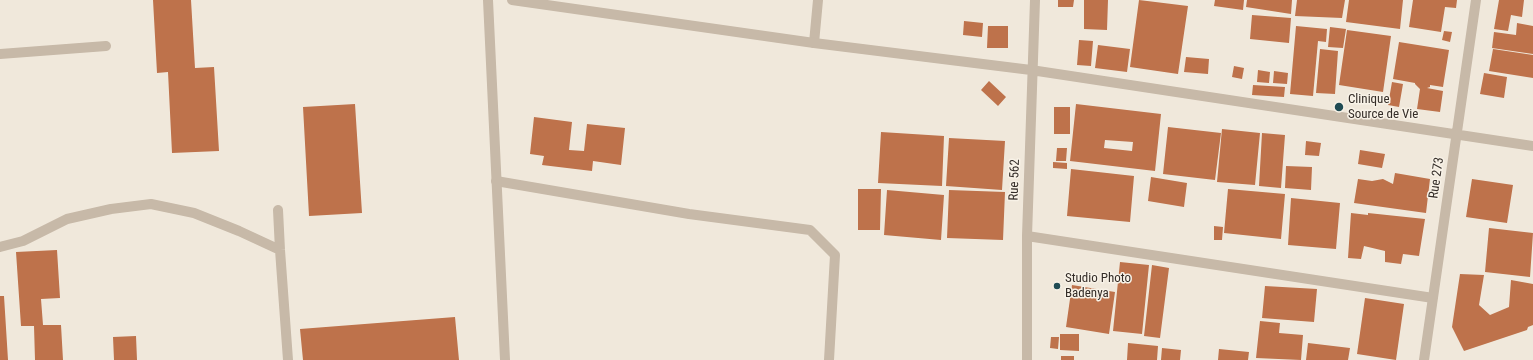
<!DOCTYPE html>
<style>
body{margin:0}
canvas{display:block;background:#f0e8db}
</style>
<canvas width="1533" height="360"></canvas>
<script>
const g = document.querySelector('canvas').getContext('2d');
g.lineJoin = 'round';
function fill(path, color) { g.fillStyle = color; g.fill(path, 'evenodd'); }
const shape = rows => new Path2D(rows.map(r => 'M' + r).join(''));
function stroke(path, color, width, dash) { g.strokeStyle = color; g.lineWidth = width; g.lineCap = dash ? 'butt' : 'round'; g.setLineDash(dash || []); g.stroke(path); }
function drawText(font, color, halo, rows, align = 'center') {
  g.font = font + ' "Roboto Condensed",sans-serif'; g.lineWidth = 3; g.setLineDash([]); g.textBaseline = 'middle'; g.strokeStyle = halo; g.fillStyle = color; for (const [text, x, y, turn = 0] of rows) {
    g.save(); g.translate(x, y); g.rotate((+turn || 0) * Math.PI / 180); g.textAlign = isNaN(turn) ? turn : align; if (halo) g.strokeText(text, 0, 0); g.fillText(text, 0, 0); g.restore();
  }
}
const building = shape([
 [153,0,191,0,195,68,214,67,219,151,172,153,168,72,157,73],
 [1058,0,1074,0,1073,7,1058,7],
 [1084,0,1108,0,1107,30,1084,29],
 [1139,0,1188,6,1178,74,1130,67],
 [1215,0,1244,0,1243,10,1214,6],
 [1247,0,1292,0,1291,14,1246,7],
 [1297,0,1345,0,1342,18,1295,16],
 [1349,0,1403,0,1400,29,1346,22],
 [1413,0,1457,0,1456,8,1445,7,1441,32,1409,27],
 [1499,0,1524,0,1522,17,1511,15,1508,31,1494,29],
 [1252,15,1291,18,1289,43,1250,39],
 [964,21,983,23,982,37,963,35],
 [1517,23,1533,26,1533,54,1492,48,1494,32,1516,35],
 [988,26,1008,26,1008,48,987,48],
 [1296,26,1327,29,1326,42,1318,41,1313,96,1290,94],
 [1330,27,1346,29,1343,48,1328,47],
 [1347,30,1391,36,1383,92,1339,85],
 [1444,31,1452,32,1450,42,1442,40],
 [1079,40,1093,41,1091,66,1077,65],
 [1399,42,1449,50,1443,87,1430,85,1430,87,1427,88,1443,91,1440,112,1417,109,1420,89,1415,84,1415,83,1393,79],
 [1098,45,1130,49,1127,72,1095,68],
 [1320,49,1338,51,1335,94,1316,93],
 [1493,49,1533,55,1533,78,1489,71],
 [1186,57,1209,59,1208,74,1184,72],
 [1234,66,1244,68,1242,79,1232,77],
 [1258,70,1270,72,1269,83,1257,82],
 [1274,71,1288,73,1287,84,1273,83],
 [1484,73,1507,77,1504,98,1480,94],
 [989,81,1006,97,998,106,981,90],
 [1392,82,1403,84,1399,107,1388,105],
 [1253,85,1285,87,1284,97,1252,95],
 [355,104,362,213,309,216,303,107],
 [1076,104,1161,114,1155,171,1070,161],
 [1105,140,1133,142,1132,151,1104,148],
 [1054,107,1070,107,1070,134,1054,134],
 [534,117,572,122,569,150,584,151,587,124,625,128,621,165,593,161,592,171,542,165,544,156,530,154],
 [1168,127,1221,133,1215,180,1163,174],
 [1222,129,1260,133,1255,185,1217,182],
 [881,132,944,136,942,186,878,183],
 [1262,133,1285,135,1281,188,1259,186],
 [949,138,1005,141,1002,190,946,186],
 [1306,141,1321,143,1319,156,1305,155],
 [1057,148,1067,148,1066,161,1056,161],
 [1360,150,1385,154,1382,168,1358,164],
 [1053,162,1067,163,1067,169,1053,168],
 [1286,166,1312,167,1311,190,1285,188],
 [1071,169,1134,176,1130,222,1067,216],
 [1395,173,1430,179,1426,213,1354,203,1358,179,1372,181,1383,179,1393,184],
 [1151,177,1187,183,1184,207,1148,201],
 [1472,179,1513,185,1507,223,1466,217],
 [858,189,881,189,880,230,858,230],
 [1228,189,1285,194,1281,239,1224,233],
 [887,190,944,195,941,240,884,235],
 [949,190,1005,192,1003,240,947,238],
 [1291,198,1340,203,1336,249,1288,245],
 [1351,213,1368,215,1368,213,1425,219,1419,256,1403,254,1401,264,1385,262,1385,251,1364,246,1361,259,1348,258],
 [1214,226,1223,227,1222,240,1214,240],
 [1489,228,1533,233,1530,277,1485,272],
 [57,250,60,298,41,299,43,325,61,325,63,360,35,360,34,326,21,326,16,252],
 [1120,262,1149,265,1142,334,1113,331],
 [1152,265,1169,268,1160,338,1144,336],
 [1460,274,1484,275,1479,305,1490,315,1509,307,1511,280,1533,284,1533,325,1528,327,1527,330,1464,351,1452,327],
 [1072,285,1115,292,1109,334,1066,327],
 [1265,286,1317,289,1314,322,1262,318],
 [0,296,4,296,8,360,0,360],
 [1365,298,1404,304,1396,360,1357,354],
 [455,317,459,360,303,360,300,329],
 [1260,321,1280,323,1279,333,1303,335,1301,360,1256,358],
 [1060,334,1079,334,1079,351,1060,350],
 [136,336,137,360,114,360,113,337],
 [1051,337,1059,337,1058,349,1050,348],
 [1128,343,1158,346,1157,360,1127,360],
 [1308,343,1350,348,1348,360,1306,360],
 [1162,348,1181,350,1180,360,1161,360],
 [1219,349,1249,352,1248,360,1218,360],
 [1061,356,1074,356,1074,360,1061,360]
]);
const service = shape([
 [814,43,818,0],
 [0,54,106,46],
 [496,181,689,214,810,230,835,255,829,360],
 [278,210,280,250,288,360],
 [0,247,23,241,67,219,111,209,151,204,194,213,239,231,280,250]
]);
const minor = shape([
 [488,0,505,360],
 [512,0,814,43,1031,70,1533,146],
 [1027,236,1433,298],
 [1027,360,1027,236,1035,0],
 [1424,360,1476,0]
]);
const markers = [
 [1339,107,5,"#204b53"],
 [1057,286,4,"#204b53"]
];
const poiNames = [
 ["Clinique",1348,100],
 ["Source de Vie",1348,115],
 ["Studio Photo",1065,279],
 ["Badenya",1065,294]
];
const streetNames = [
 ["Rue 273",1437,178,-82],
 ["Rue 562",1015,180,-88]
];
fill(building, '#be724b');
stroke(service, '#c7b9a8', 10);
stroke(minor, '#c7b9a8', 10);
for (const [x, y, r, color] of markers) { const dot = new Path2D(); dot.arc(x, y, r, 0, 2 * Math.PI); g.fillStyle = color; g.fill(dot); stroke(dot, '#f8f2e7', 1.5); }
drawText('13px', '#342d28', '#f8f2e7', poiNames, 'left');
drawText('13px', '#342d28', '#f8f2e7', streetNames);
</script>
